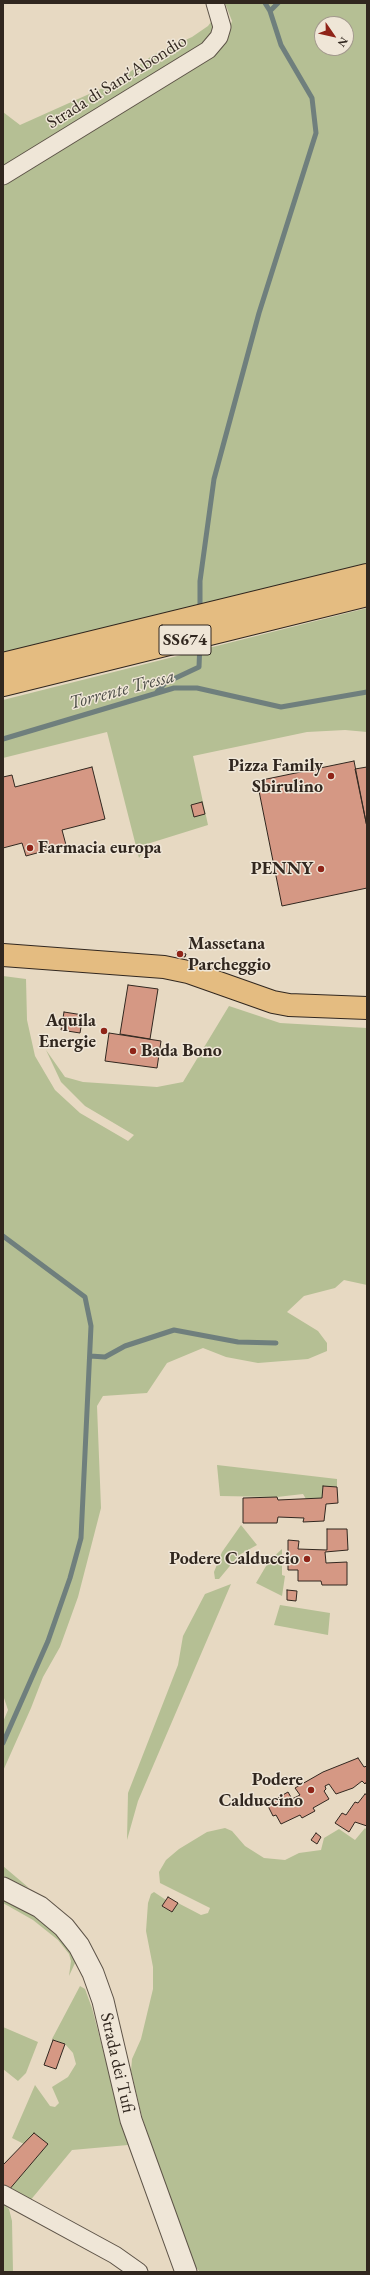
<!DOCTYPE html>
<style>
body{margin:0}
#map{position:relative;width:370px;height:2275px;overflow:hidden;background:#e7d9c2;font-family:"EB Garamond",serif}
canvas{display:block}
.frame{position:absolute;inset:0;border:4px solid #31271f;pointer-events:none}
.north{position:absolute;left:314px;top:16px;width:40px;height:40px;box-sizing:border-box;background:#efe6d7;border:1px solid #a39a8d;border-radius:50%;rotate:124deg;font-size:11px;font-weight:700;line-height:16px;text-align:center;color:#31271f}
.north::after{content:'';display:block;margin:auto;width:14px;height:18px;background:#8f2418;clip-path:polygon(50% 0,100% 100%,50% 72%,0 100%)}
</style>
<div id="map">
<canvas width="370" height="2275"></canvas>
<div class="frame"></div>
<div class="north">N</div>
</div>
<script>
const g = document.querySelector('canvas').getContext('2d');
g.lineJoin = 'round';
function fill(path, color) { g.fillStyle = color; g.fill(path, 'evenodd'); }
const shape = rows => new Path2D(rows.map(r => 'M' + r).join(''));
function stroke(path, color, width, dash) { g.strokeStyle = color; g.lineWidth = width; g.lineCap = dash ? 'butt' : 'round'; g.setLineDash(dash || []); g.stroke(path); }
function drawText(font, color, halo, rows, align = 'center') {
  g.font = font + ' "EB Garamond",serif'; g.lineWidth = 3; g.setLineDash([]); g.textBaseline = 'middle'; g.strokeStyle = halo; g.fillStyle = color; for (const [text, x, y, turn = 0] of rows) {
    g.save(); g.translate(x, y); g.rotate((+turn || 0) * Math.PI / 180); g.textAlign = isNaN(turn) ? turn : align; if (halo) g.strokeText(text, 0, 0); g.fillText(text, 0, 0); g.restore();
  }
}
const green = shape([
 [225,3,367,3,367,565,3,655,3,183,226,40,232,21],
 [322,24,346,24,346,48,322,48],
 [214,18,213,34,203,46,3,171,3,112,20,125,116,82,153,55,192,37,208,26],
 [367,608,367,732,345,730,307,732,193,756,208,825,147,844,139,858,107,732,3,758,3,700],
 [3,976,26,979,27,1020,35,1056,55,1090,80,1113,128,1141,134,1135,85,1106,61,1082,46,1050,65,1077,83,1082,157,1087,183,1082,229,1006,280,1023,367,1028,367,1285,344,1280,335,1288,304,1296,287,1312,318,1331,327,1343,327,1351,308,1359,258,1363,226,1357,203,1348,167,1363,147,1393,103,1396,97,1406,101,1508,78,1597,60,1647,43,1677,31,1708,3,1771,3,1722,8,1710,3,1695],
 [217,1465,337,1479,337,1487,322,1498,306,1499,303,1494,277,1497,220,1496],
 [241,1525,257,1545,239,1555,219,1579,215,1579,214,1572,222,1552],
 [282,1549,282,1575,285,1576,282,1596,256,1583,269,1561],
 [231,1584,138,1801,127,1840,128,1793,178,1665,183,1636,205,1594],
 [280,1605,330,1613,328,1635,274,1625],
 [225,1828,232,1831,245,1846,264,1858,285,1860,299,1853,321,1850,324,1838,339,1829,355,1840,365,1828,367,1830,367,2272,200,2272,193,2264,142,2117,131,2071,132,2059,141,2039,153,1989,153,1967,146,1931,148,1903,151,1894,154,1892,166,1900,162,1906,171,1912,178,1903,201,1915,208,1913,210,1908,160,1883,159,1872,166,1860,179,1849,207,1832],
 [3,1866,29,1888,3,1876],
 [3,1898,31,1914,53,1930,74,1958,75,1963,69,1976,71,1961,69,1954,58,1940,33,1920,3,1903],
 [80,1986,85,1989,92,2008,122,2123,153,2211,128,2145,72,2150,29,2202,10,2189,47,2144,34,2133,24,2144,12,2138,35,2085,50,2106,55,2107,59,2103,52,2087,68,2077,76,2064,73,2053,65,2044,52,2039],
 [3,2027,38,2042,26,2073,18,2081,3,2069],
 [3,2204,9,2209,12,2221,13,2272,3,2272]
]);
const stream = shape([
 [270,11,278,3],
 [200,610,200,581,214,479,259,313,316,133,312,98,281,45,270,11,265,3],
 [157,692,165,683,199,667,200,642],
 [3,739,174,688,197,688,281,707,367,692],
 [3,1236,85,1297,91,1326,81,1538,70,1578,48,1641,3,1743],
 [90,1356,105,1357,125,1346,174,1330,238,1342,276,1343]
]);
const building = shape([
 [354,761,367,827,367,888,282,906,257,781,354,761],
 [92,767,105,819,62,830,66,845,26,856,22,843,3,848,3,777,12,775,15,787,92,767],
 [367,767,367,827,355,769,367,767],
 [202,802,205,814,194,817,191,805,202,802],
 [177,951,186,954,185,957,176,955,177,951],
 [128,985,158,989,150,1039,120,1034,128,985],
 [64,1012,83,1015,80,1033,61,1030,64,1012],
 [109,1033,161,1041,157,1068,105,1061,109,1033],
 [323,1486,337,1487,338,1503,326,1504,324,1521,303,1522,304,1518,278,1517,277,1523,243,1523,243,1498,277,1497,278,1500,322,1498,323,1486],
 [327,1529,347,1529,348,1550,325,1552,326,1563,347,1562,347,1585,322,1585,321,1581,298,1581,298,1570,288,1570,288,1540,299,1541,298,1549,327,1550,327,1529],
 [287,1590,297,1591,296,1601,287,1600,287,1590],
 [358,1758,364,1767,367,1766,367,1781,365,1784,362,1781,353,1788,336,1794,329,1784,325,1786,326,1789,324,1791,329,1799,313,1808,315,1811,302,1818,300,1815,281,1824,276,1815,273,1816,267,1804,288,1792,292,1799,300,1795,295,1788,323,1772,358,1758],
 [365,1794,367,1795,367,1826,355,1822,349,1832,335,1823,342,1813,346,1815,355,1802,358,1803,365,1794],
 [316,1833,321,1837,317,1844,311,1840,316,1833],
 [168,1897,178,1903,172,1912,162,1906,168,1897],
 [53,2040,65,2044,56,2069,44,2065,53,2040],
 [34,2133,48,2144,8,2191,3,2186,3,2165,34,2133]
]);
const minor = shape([
 [3,176,208,50,219,37,222,27,215,3],
 [3,2194,115,2255,139,2272]
]);
const tertiary = shape([
 [3,1888,40,1907,64,1927,79,1946,93,1973,103,2001,131,2120,186,2272]
]);
const primary = shape([
 [3,955,164,967,188,972,273,1002,289,1005,367,1008]
]);
const trunk = shape([
 [3,664,367,575],
 [3,685,367,595]
]);
const markers = [
 [331,776,4,"#8f2418"],
 [30,848,4,"#8f2418"],
 [321,869,4,"#8f2418"],
 [180,954,4,"#8f2418"],
 [104,1031,4,"#8f2418"],
 [133,1051,4,"#8f2418"],
 [307,1559,4,"#8f2418"],
 [311,1790,4,"#8f2418"]
];
const shields = [
 [185,640,52]
];
const shieldNames = [
 ["SS674",185,640]
];
const streetNames = [
 ["Strada di Sant'Abondio",117,82,-32],
 ["Strada dei Tufi",117,2063,77]
];
const poiNames = [
 ["Pizza Family",323,766],
 ["Sbirulino",323,787],
 ["Farmacia europa",38,848,"left"],
 ["PENNY",313,869],
 ["Massetana",188,944,"left"],
 ["Parcheggio",188,965,"left"],
 ["Aquila",96,1021],
 ["Energie",96,1042],
 ["Bada Bono",141,1051,"left"],
 ["Podere Calduccio",299,1559],
 ["Podere",303,1780],
 ["Calduccino",303,1801]
];
const waterNames = [
 ["Torrente Tressa",122,690,-15]
];
fill(green, '#b5bf94');
stroke(stream, '#6f7f7d', 5);
fill(building, '#d59884');
stroke(building, '#31271f', 1);
stroke(minor, '#5e5448', 19);
stroke(tertiary, '#5e5448', 23);
stroke(primary, '#31271f', 24);
stroke(trunk, '#31271f', 24);
stroke(minor, '#efe6d7', 17);
stroke(tertiary, '#efe6d7', 21);
stroke(primary, '#e4bc81', 22);
stroke(trunk, '#e4bc81', 22);
for (const [x, y, r, color] of markers) { const dot = new Path2D(); dot.arc(x, y, r, 0, 2 * Math.PI); g.fillStyle = color; g.fill(dot); stroke(dot, '#efe6d7', 1.5); }
for (const [x, y, w] of shields) { const box = new Path2D(); box.roundRect(x - w / 2, y - 15, w, 30, 3); g.fillStyle = '#efe6d7'; g.fill(box); stroke(box, '#31271f', 1); }
drawText('bold 17px', '#31271f', null, shieldNames);
drawText('18px', '#31271f', '#efe6d7', streetNames);
drawText('bold 18px', '#31271f', '#efe6d7', poiNames, 'right');
drawText('italic 19px', '#4b4c46', '#efe6d7', waterNames);
</script>
